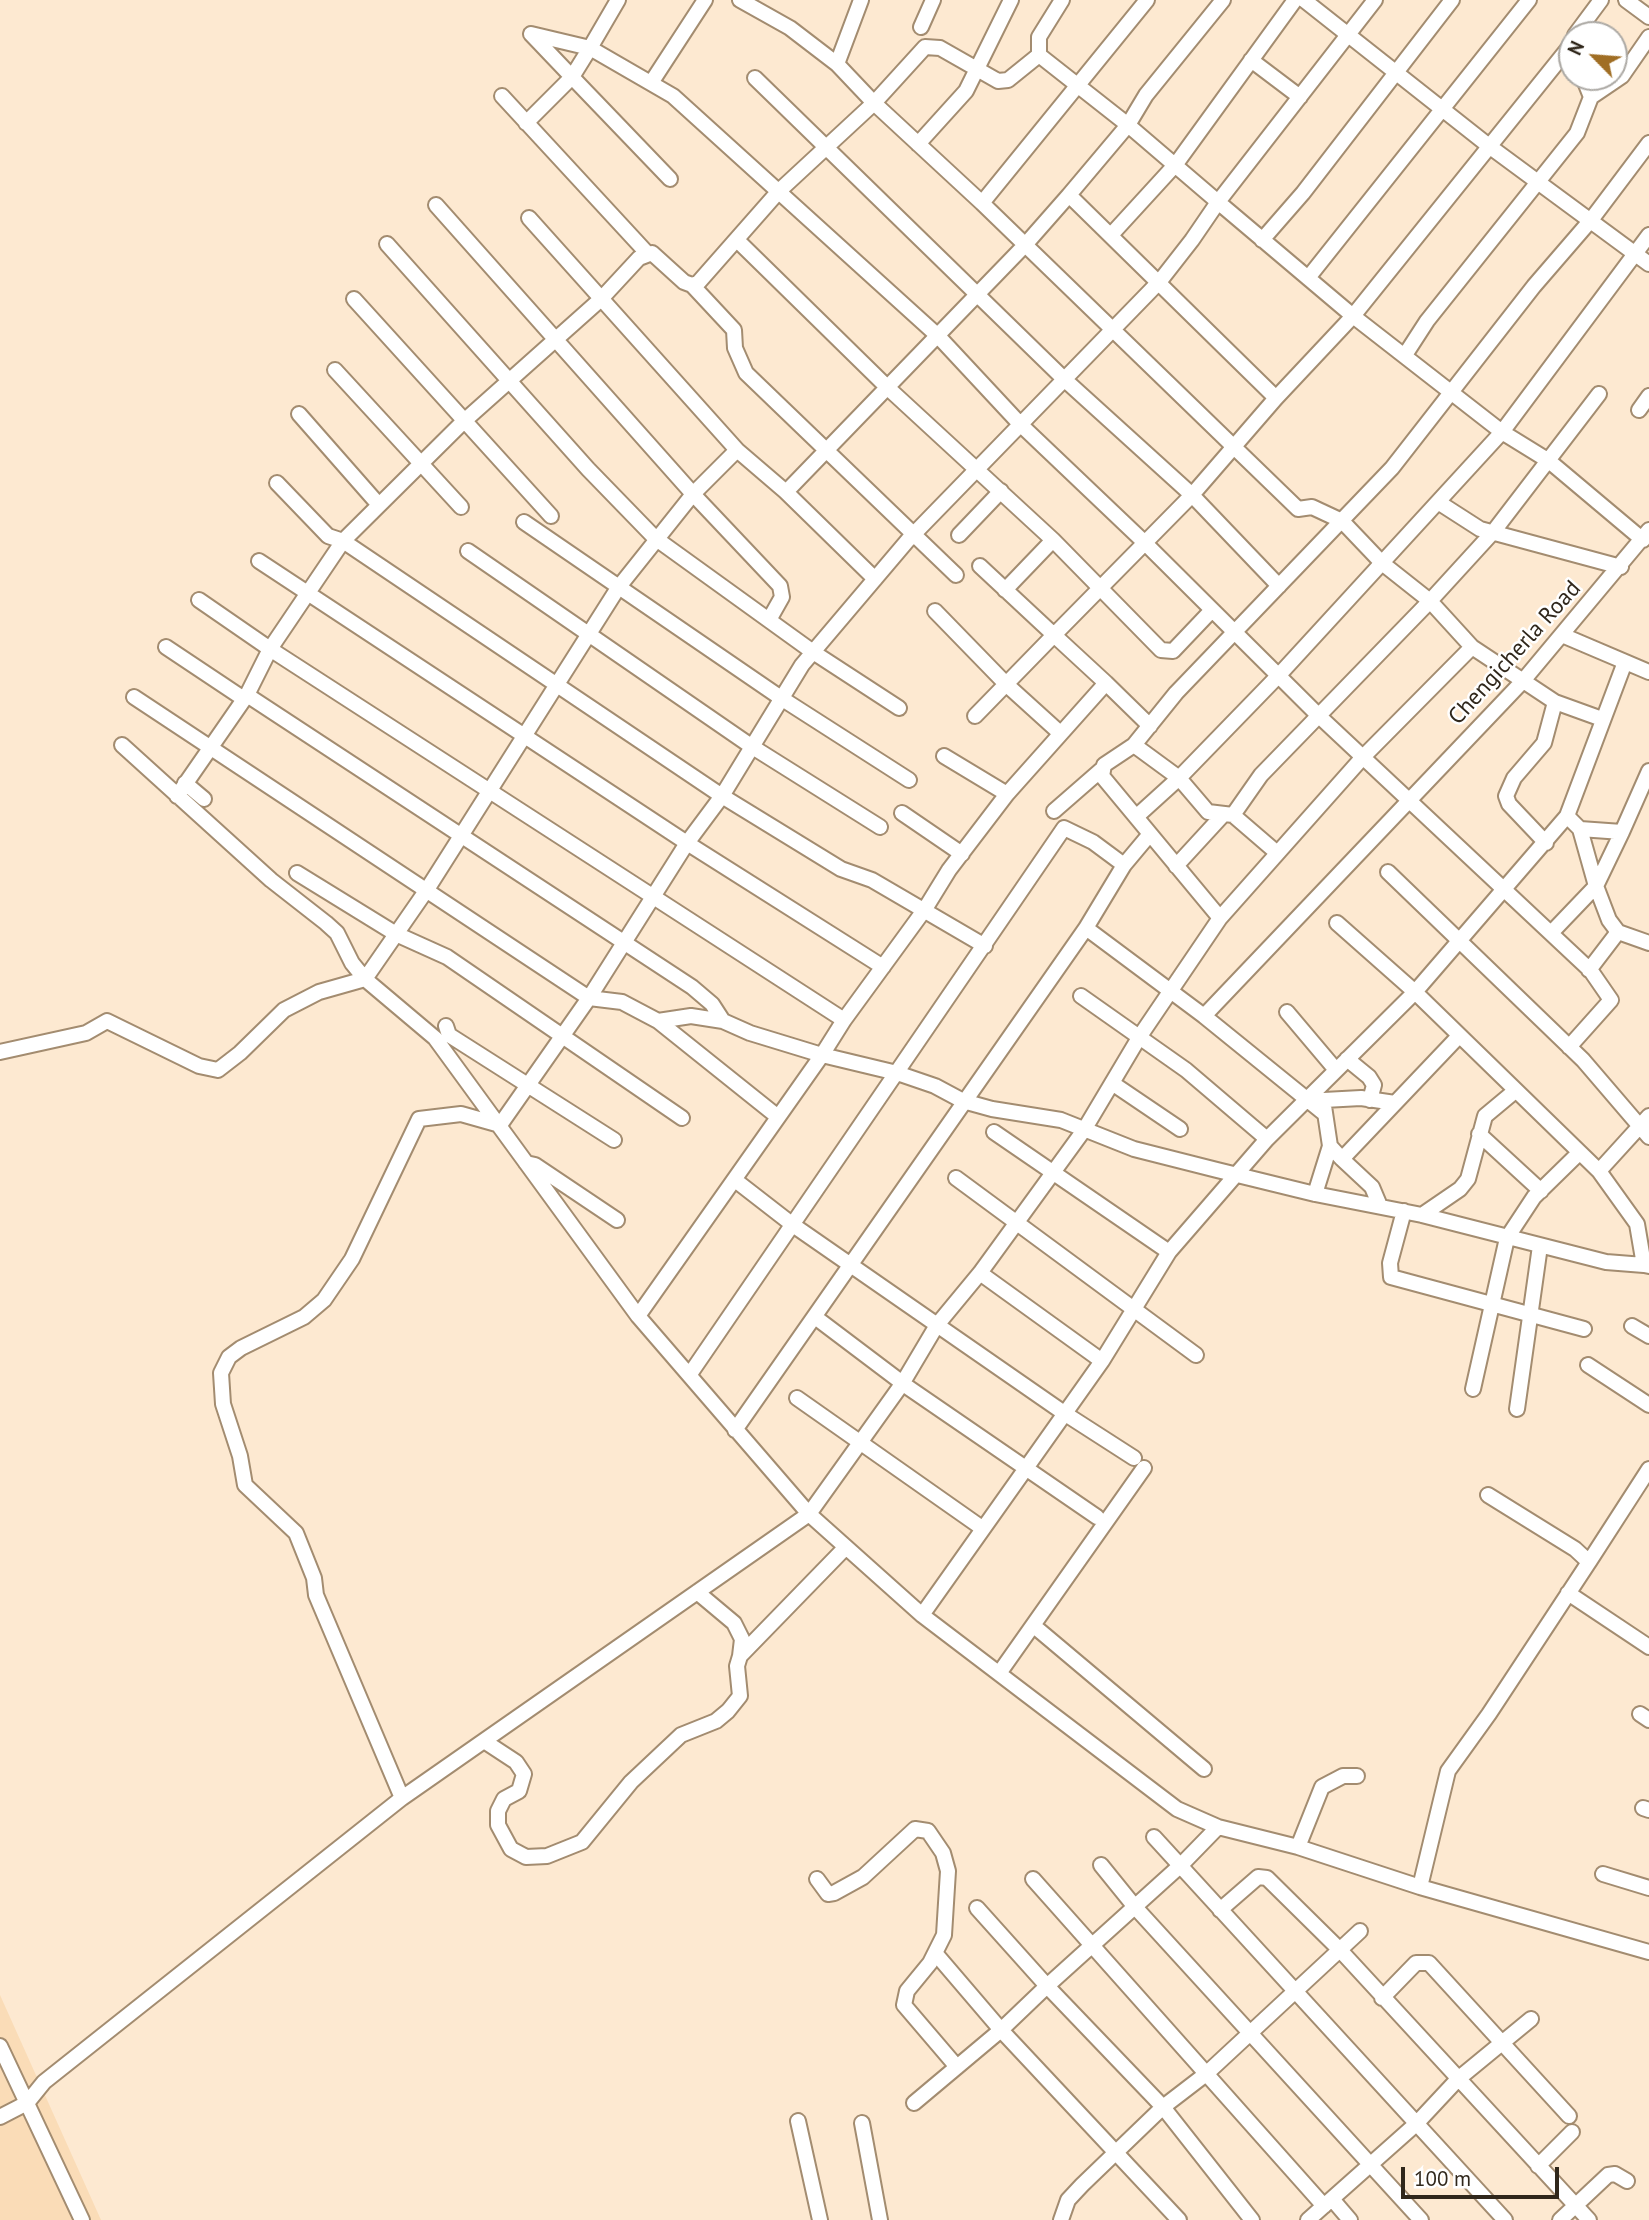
<!DOCTYPE html>
<style>
body{margin:0}
#map{position:relative;width:1649px;height:2220px;overflow:hidden;background:#fde9d1;font-family:"PT Sans",sans-serif}
canvas{display:block}
.north{position:absolute;left:1558px;top:21px;width:70px;height:70px;box-sizing:border-box;background:#fff;border:2px solid #aca9a4;border-radius:50%;rotate:295deg;font-size:19px;font-weight:700;line-height:28px;text-align:center;color:#30271b}
.north::after{content:'';display:block;margin:auto;width:24px;height:32px;background:#a06e24;clip-path:polygon(50% 0,100% 100%,50% 72%,0 100%)}
.scale{position:absolute;left:1401px;top:2167px;width:158px;height:32px;box-sizing:border-box;border:4px solid #30271b;border-top:0;padding-left:9px;font-size:21px;line-height:24px;white-space:nowrap;color:#30271b;-webkit-text-stroke:5px #fff;paint-order:stroke}
</style>
<div id="map">
<canvas width="1649" height="2220"></canvas>
<div class="north">N</div>
<div class="scale">100 m</div>
</div>
<script>
const g = document.querySelector('canvas').getContext('2d');
g.lineJoin = 'round';
function fill(path, color) { g.fillStyle = color; g.fill(path, 'evenodd'); }
const shape = rows => new Path2D(rows.map(r => 'M' + r).join(''));
function stroke(path, color, width, dash) { g.strokeStyle = color; g.lineWidth = width; g.lineCap = dash ? 'butt' : 'round'; g.setLineDash(dash || []); g.stroke(path); }
function drawText(font, color, halo, rows, align = 'center') {
  g.font = font + ' "PT Sans",sans-serif'; g.lineWidth = 5; g.setLineDash([]); g.textBaseline = 'middle'; g.strokeStyle = halo; g.fillStyle = color; for (const [text, x, y, turn = 0] of rows) {
    g.save(); g.translate(x, y); g.rotate((+turn || 0) * Math.PI / 180); g.textAlign = isNaN(turn) ? turn : align; if (halo) g.strokeText(text, 0, 0); g.fillText(text, 0, 0); g.restore();
  }
}
const built = shape([
 [0,1995,101,2220,0,2220]
]);
const minor = shape([
 [618,0,590,48,673,96,938,336,1020,424,1144,542,1319,716,1591,971,1611,1000,1569,1047],
 [740,0,790,28,837,64],
 [1062,0,1039,37,1039,55,1128,125,1069,195],
 [1304,0,1489,146,1649,264],
 [1375,0,1218,202,1353,316,1502,432,1649,235],
 [1626,0,1649,17],
 [921,27,933,0],
 [1575,35,1601,0],
 [1039,55,1008,80,998,81,940,48,925,47,874,103,982,203,1298,509,1312,507,1342,521,1382,563,1430,601,1261,775,1233,815,1276,852],
 [1251,60,1300,97],
 [755,78,1064,379,1192,495,1279,586],
 [651,83,705,0],
 [502,96,647,253],
 [1591,97,1622,76,1649,37],
 [526,123,572,77,590,48,531,34,572,77,670,179],
 [918,144,966,91,1011,0],
 [982,203,1147,0],
 [436,205,693,494,780,586,782,597,769,620],
 [529,218,737,450],
 [1111,235,1176,164,1295,0],
 [1262,240,1303,193,1452,0],
 [738,241,888,388,1053,540,1161,650,1173,651,1212,610],
 [387,244,588,469,655,538,813,652,899,708],
 [1308,278,1529,0],
 [692,285,734,330,735,348,746,373,956,575],
 [354,299,551,516],
 [1405,355,1427,321,1577,133,1591,97,1583,77],
 [335,370,461,507],
 [1276,398,1353,316,1571,45],
 [1639,410,1649,396],
 [299,414,379,505],
 [277,483,328,536,343,541,463,422,601,299,639,258,652,253,684,282,692,285,698,283,779,191,874,103,837,64,861,0],
 [786,492,875,579],
 [1438,502,1480,529,1621,567],
 [524,522,781,698,909,780],
 [959,535,1001,491],
 [468,551,751,746,880,827],
 [259,561,687,843,883,967],
 [1005,590,1053,540],
 [199,600,270,649,844,1020],
 [935,611,1007,685,1060,733],
 [1562,635,1649,672],
 [166,647,244,699],
 [1472,647,1430,601,1494,531,1599,394],
 [1106,683,1150,726],
 [247,695,692,987,712,1004,723,1021],
 [134,697,589,998,622,1002,658,1021,691,1016,723,1021,750,1033,822,1055,897,1073,935,1086,963,1101,992,1109,1061,1120,1134,1149,1217,1170,1315,1194,1422,1215,1606,1262,1644,1265],
 [975,716,1054,635,980,566],
 [122,745,271,880,326,923,337,933,352,963,365,979,435,1038,638,1316,809,1514,922,1615,1177,1809,1218,1827,1298,1847,1420,1887,1649,1952],
 [1134,745,1179,778,1136,817],
 [944,756,1007,794],
 [185,783,204,799],
 [177,796,247,695,270,649,343,541,722,796,841,869,872,880,985,946],
 [1054,811,1101,770],
 [902,813,962,854],
 [1233,815,1208,812,1179,778,1279,675,1502,432,1549,461,1643,540],
 [1580,829,1596,886,1609,920,1618,932,1649,943],
 [1622,832,1649,771],
 [1546,843,1509,804,1506,796,1514,778,1544,743,1555,702],
 [1176,866,1222,816],
 [1388,872,1583,1060,1649,1137],
 [297,873,396,934,447,957,682,1118],
 [1220,918,1102,776,1104,765,1134,745,1176,693,1392,468,1534,286,1591,220,1649,143],
 [1337,923,1415,992,1599,1171,1637,1224,1644,1265,1649,1266],
 [1086,928,1204,1016,1325,1114],
 [1552,932,1596,886,1622,832,1580,829,1567,816],
 [1589,970,1618,932],
 [1081,996,1186,1070,1267,1139,1415,992,1567,816,1625,662],
 [1287,1012,1336,1070],
 [1204,1016,1522,682,1649,530],
 [658,1021,778,1117],
 [446,1026,449,1035,614,1140],
 [0,1052,86,1033,107,1021,199,1066,218,1070,240,1053,284,1010,319,992,365,979,428,888,618,588,693,494,737,450,786,492,1025,245,1069,195,1276,398,1192,495,1054,635,1106,683,1007,794,949,870,925,909,844,1020,822,1055,638,1316],
 [1347,1059,1369,1077,1374,1085,1370,1100],
 [1112,1083,1180,1129],
 [1324,1100,1361,1098,1395,1103],
 [1324,1106,1330,1146],
 [994,1132,1169,1252],
 [1479,1134,1541,1191],
 [1342,1159,1372,1187,1380,1206],
 [526,1163,535,1165,617,1220],
 [1599,1171,1649,1116],
 [956,1178,1196,1355],
 [735,1180,793,1225,1064,1413,1134,1458],
 [1315,1194,1330,1146,1342,1159,1459,1036],
 [1404,1211,1390,1263,1391,1277,1584,1329],
 [1422,1215,1460,1189,1468,1179,1485,1116,1515,1091],
 [815,1317,909,1388,1097,1517],
 [1632,1326,1649,1336],
 [1102,1361,1169,1252,1267,1139],
 [1588,1365,1649,1405],
 [690,1374,1064,828,1093,842,1124,865],
 [1473,1389,1507,1238,1534,1197,1579,1153],
 [797,1398,982,1528],
 [1517,1409,1540,1246],
 [735,1430,1086,928,1124,865,1150,834],
 [1589,1562,1649,1469],
 [697,1592,734,1623,742,1639,740,1656],
 [1568,1593,1649,1647],
 [922,1615,1102,1361,980,1273],
 [1034,1626,1204,1769],
 [1000,1672,1144,1468],
 [1640,1714,1649,1720],
 [484,1741,516,1762,524,1774,519,1791,504,1799,498,1811,498,1825,511,1849,526,1857,547,1856,582,1842,631,1782,681,1735,716,1721,728,1711,740,1696,737,1666,740,1656,846,1547],
 [402,1798,316,1595,314,1578,296,1533,245,1485,240,1456,223,1404,221,1373,229,1357,241,1348,304,1317,324,1300,352,1259,419,1119,461,1114,500,1125,589,998,687,843,722,796,802,665,908,540,1160,281,1192,240,1218,202,1128,125,1146,95,1223,0],
 [1643,1808,1649,1810],
 [1218,1827,1181,1865,1047,1986,1163,2107,1252,2220],
 [1154,1837,1505,2220],
 [1298,1847,1322,1787,1343,1776,1357,1776],
 [1101,1865,1135,1907,1421,2220],
 [1603,1874,1649,1888],
 [817,1879,828,1894,834,1893,863,1877,915,1829,928,1831,943,1853,948,1871,944,1935,930,1963,907,1991,904,2005,957,2067],
 [1033,1879,1324,2206],
 [1420,1887,1448,1771,1489,1714,1589,1562,1575,1549,1488,1495],
 [977,1908,1047,1986,1001,2030,1179,2220],
 [1220,1910,1258,1877,1267,1878,1340,1950,1589,2220],
 [1382,1998,1416,1963,1429,1963,1569,2116],
 [0,2046,82,2220],
 [914,2103,1001,2030,936,1954],
 [0,2117,27,2103,44,2082,402,1798,809,1514,902,1384,937,1325,980,1273,1084,1130,1140,1036,1220,918,1363,757,1472,647,1555,702,1602,719],
 [798,2121,820,2220],
 [862,2123,880,2220],
 [1538,2166,1572,2132],
 [1332,2199,1350,2220],
 [1061,2220,1068,2200,1082,2185,1163,2107,1206,2074,1360,1931],
 [1308,2220,1416,2124,1458,2079,1531,2019],
 [1560,2220,1608,2175,1615,2174,1627,2181]
]);
const streetNames = [
 ["Chengicherla Road",1515,653,-48]
];
fill(built, '#fadcb7');
stroke(minor, '#a38c70', 18);
stroke(minor, '#fff', 14);
drawText('23px', '#30271b', '#fff', streetNames);
</script>
